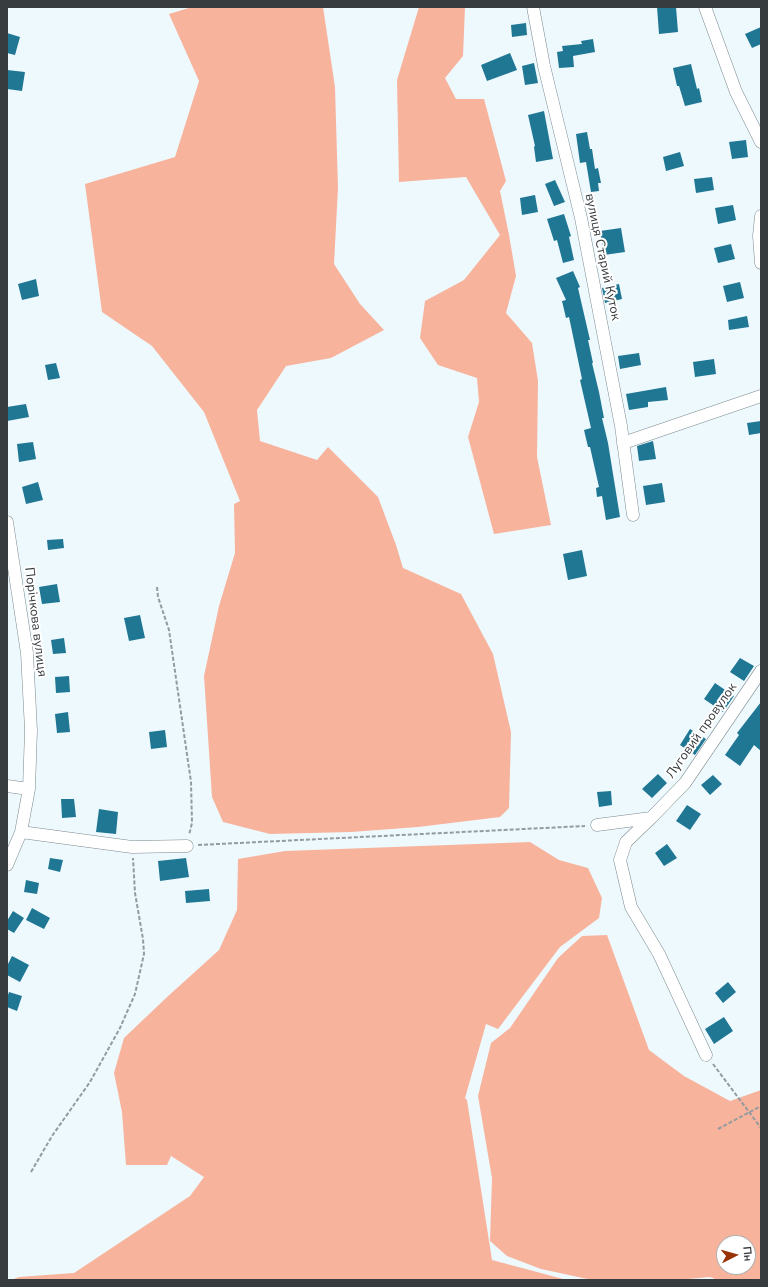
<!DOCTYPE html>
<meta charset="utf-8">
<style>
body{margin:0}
#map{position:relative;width:768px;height:1287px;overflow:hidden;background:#eef9fe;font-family:"Nunito Sans",sans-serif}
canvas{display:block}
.frame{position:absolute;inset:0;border:8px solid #373c3f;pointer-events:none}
.north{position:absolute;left:716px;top:1235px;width:40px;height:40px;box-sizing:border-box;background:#fff;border:1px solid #afb1b2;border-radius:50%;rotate:84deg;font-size:11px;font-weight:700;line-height:16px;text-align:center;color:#373c3f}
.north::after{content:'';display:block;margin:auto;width:14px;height:18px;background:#983307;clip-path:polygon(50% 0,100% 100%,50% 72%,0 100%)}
</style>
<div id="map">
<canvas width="768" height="1287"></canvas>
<div class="frame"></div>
<div class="north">Пн</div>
</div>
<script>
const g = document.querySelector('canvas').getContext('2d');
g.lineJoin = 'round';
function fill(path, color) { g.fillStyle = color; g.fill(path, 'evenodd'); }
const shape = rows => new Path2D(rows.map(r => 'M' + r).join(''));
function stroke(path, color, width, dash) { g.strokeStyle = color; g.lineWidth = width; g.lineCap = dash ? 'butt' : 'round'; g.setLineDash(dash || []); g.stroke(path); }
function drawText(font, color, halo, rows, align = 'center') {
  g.font = font + ' "Nunito Sans",sans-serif'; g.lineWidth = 4; g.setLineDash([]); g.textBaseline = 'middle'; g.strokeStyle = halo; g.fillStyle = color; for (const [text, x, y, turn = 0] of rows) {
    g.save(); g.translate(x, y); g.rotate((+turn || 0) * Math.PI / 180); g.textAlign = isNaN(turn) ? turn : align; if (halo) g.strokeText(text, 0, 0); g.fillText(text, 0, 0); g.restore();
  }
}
const green = shape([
 [192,7,323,7,335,87,338,188,334,264,360,304,384,330,331,358,286,366,257,410,260,441,317,460,328,447,378,497,396,545,403,568,461,594,493,654,511,732,509,808,500,817,418,827,351,832,270,834,223,822,212,797,204,676,219,606,235,553,234,504,240,501,204,412,152,346,102,312,85,184,175,157,199,81,169,14],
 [419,7,465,7,463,56,445,78,456,99,484,99,506,181,500,191,509,235,516,276,506,313,532,343,538,381,537,457,551,525,494,534,468,437,479,402,477,378,438,365,420,338,425,301,464,280,500,235,466,177,399,182,397,80],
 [530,842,559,860,588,868,602,898,599,918,560,947,498,1029,486,1024,465,1098,467,1100,492,1260,567,1280,11,1280,19,1277,74,1273,190,1196,204,1177,171,1156,167,1165,126,1165,122,1112,114,1073,124,1038,166,998,219,950,237,910,238,859,285,851],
 [607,935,649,1050,684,1076,730,1101,761,1090,761,1280,718,1280,710,1277,677,1280,592,1280,541,1269,507,1256,490,1241,492,1178,478,1096,491,1043,510,1028,558,958,582,936],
 [724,1243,748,1243,748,1267,724,1267]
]);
const building = shape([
 [657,7,676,7,678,32,659,34],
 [526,23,527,35,512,37,511,25],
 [761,27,761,44,752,48,745,34],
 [7,33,20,37,15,55,7,53],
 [593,39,595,52,573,56,574,67,559,68,557,52,563,51,562,46,582,44,581,41],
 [510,53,517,70,487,81,481,65],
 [534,63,538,83,525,85,522,66],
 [691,64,697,89,699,88,702,102,685,106,679,86,677,86,673,68],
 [7,70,25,72,22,91,7,89],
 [544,111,553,159,536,162,534,147,535,146,528,115],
 [587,132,590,149,592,149,595,169,598,168,601,183,598,183,599,191,591,192,586,162,580,163,576,134],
 [746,140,748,157,732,159,729,142],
 [680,152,684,166,666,171,663,157],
 [712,177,714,190,696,193,694,179],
 [555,180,565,202,554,206,545,184],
 [535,195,538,212,522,215,520,198],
 [733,205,736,220,718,224,715,208],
 [564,214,571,236,569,237,574,260,563,263,557,240,554,241,547,219],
 [621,228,625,252,604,255,600,231],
 [731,244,735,259,718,263,714,248],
 [573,271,580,287,578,288,590,340,588,340,593,363,592,363,599,392,604,418,602,418,608,443,620,517,606,520,602,496,597,497,596,488,599,487,590,447,588,447,584,430,591,428,580,380,582,379,569,317,566,318,562,301,566,300,556,278],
 [36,279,39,296,22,300,18,284],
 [740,282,744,298,727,302,723,286],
 [619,284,622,299,605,303,602,288],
 [747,316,749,327,729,330,728,320],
 [639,353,641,365,620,369,618,356],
 [714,359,716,374,695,377,693,362],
 [56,363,60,378,48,380,45,365],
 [666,387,668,400,648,402,648,407,629,410,626,394],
 [26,404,29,417,7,421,7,407],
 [761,421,761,433,749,435,747,423],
 [653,441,656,459,639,461,637,446],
 [33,442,36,459,19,462,17,444],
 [38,482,43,500,26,504,22,487],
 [662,483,665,502,646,505,643,486],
 [63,539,64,548,48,550,47,540],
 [582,550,587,576,568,580,563,554],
 [57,584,60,602,42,604,39,587],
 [140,615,145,638,129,641,124,618],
 [64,638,66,653,53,654,51,640],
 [740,658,754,666,744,681,730,672],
 [69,676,70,692,56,693,55,677],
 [715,683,734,696,723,712,704,699],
 [761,702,761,751,754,745,740,766,725,755,739,735,737,733],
 [68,712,70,732,57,733,55,714],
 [690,729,706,739,695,755,680,745],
 [165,730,167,747,151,749,149,732],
 [658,774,667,783,652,798,642,789],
 [713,775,722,784,710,795,701,785],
 [611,791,612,805,599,807,597,792],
 [61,799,74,799,76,817,62,818],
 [687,805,701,814,690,830,676,821],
 [99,809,118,812,116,834,96,832],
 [667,844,677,858,664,866,655,853],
 [50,858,63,860,60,872,48,869],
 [186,858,189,877,160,881,158,861],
 [26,880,39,883,37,894,24,892],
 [209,889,210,901,186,903,185,891],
 [32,908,50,918,44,929,26,920],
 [13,911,24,918,14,933,7,929,7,921],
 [12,956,29,965,20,982,7,975,7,966],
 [728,982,736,992,723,1003,715,993],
 [9,992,22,996,17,1011,7,1007,7,998],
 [724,1017,733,1031,714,1044,705,1029]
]);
const path = shape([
 [157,587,158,597,169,630,191,782,192,823,189,835],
 [198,845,585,826],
 [713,1064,761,1128],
 [718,1129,761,1106],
 [31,1172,52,1136,90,1082,120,1028,135,994,144,954,143,939,135,893,133,858]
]);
const minor = shape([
 [533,7,544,66,581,218,621,426,633,515],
 [705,7,736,92,761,142],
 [761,216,759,236,761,263],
 [623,443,761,396],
 [7,522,27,653,31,730,29,789,21,832,7,865],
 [7,786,29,789],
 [651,818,626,842,620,860,631,907,659,954,706,1055],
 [597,825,651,818,685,783,761,671],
 [21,832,132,847,187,846]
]);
const streetNames = [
 ["вулиця Старий Куток",602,257,78],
 ["Порічкова вулиця",35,622,83],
 ["Луговий провулок",702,731,-55]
];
fill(green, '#f7b39c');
fill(building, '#1f7794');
stroke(minor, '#7c898e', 13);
stroke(path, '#939b9f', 2, [4, 2]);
stroke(minor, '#fff', 12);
drawText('13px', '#373c3f', '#fff', streetNames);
</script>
